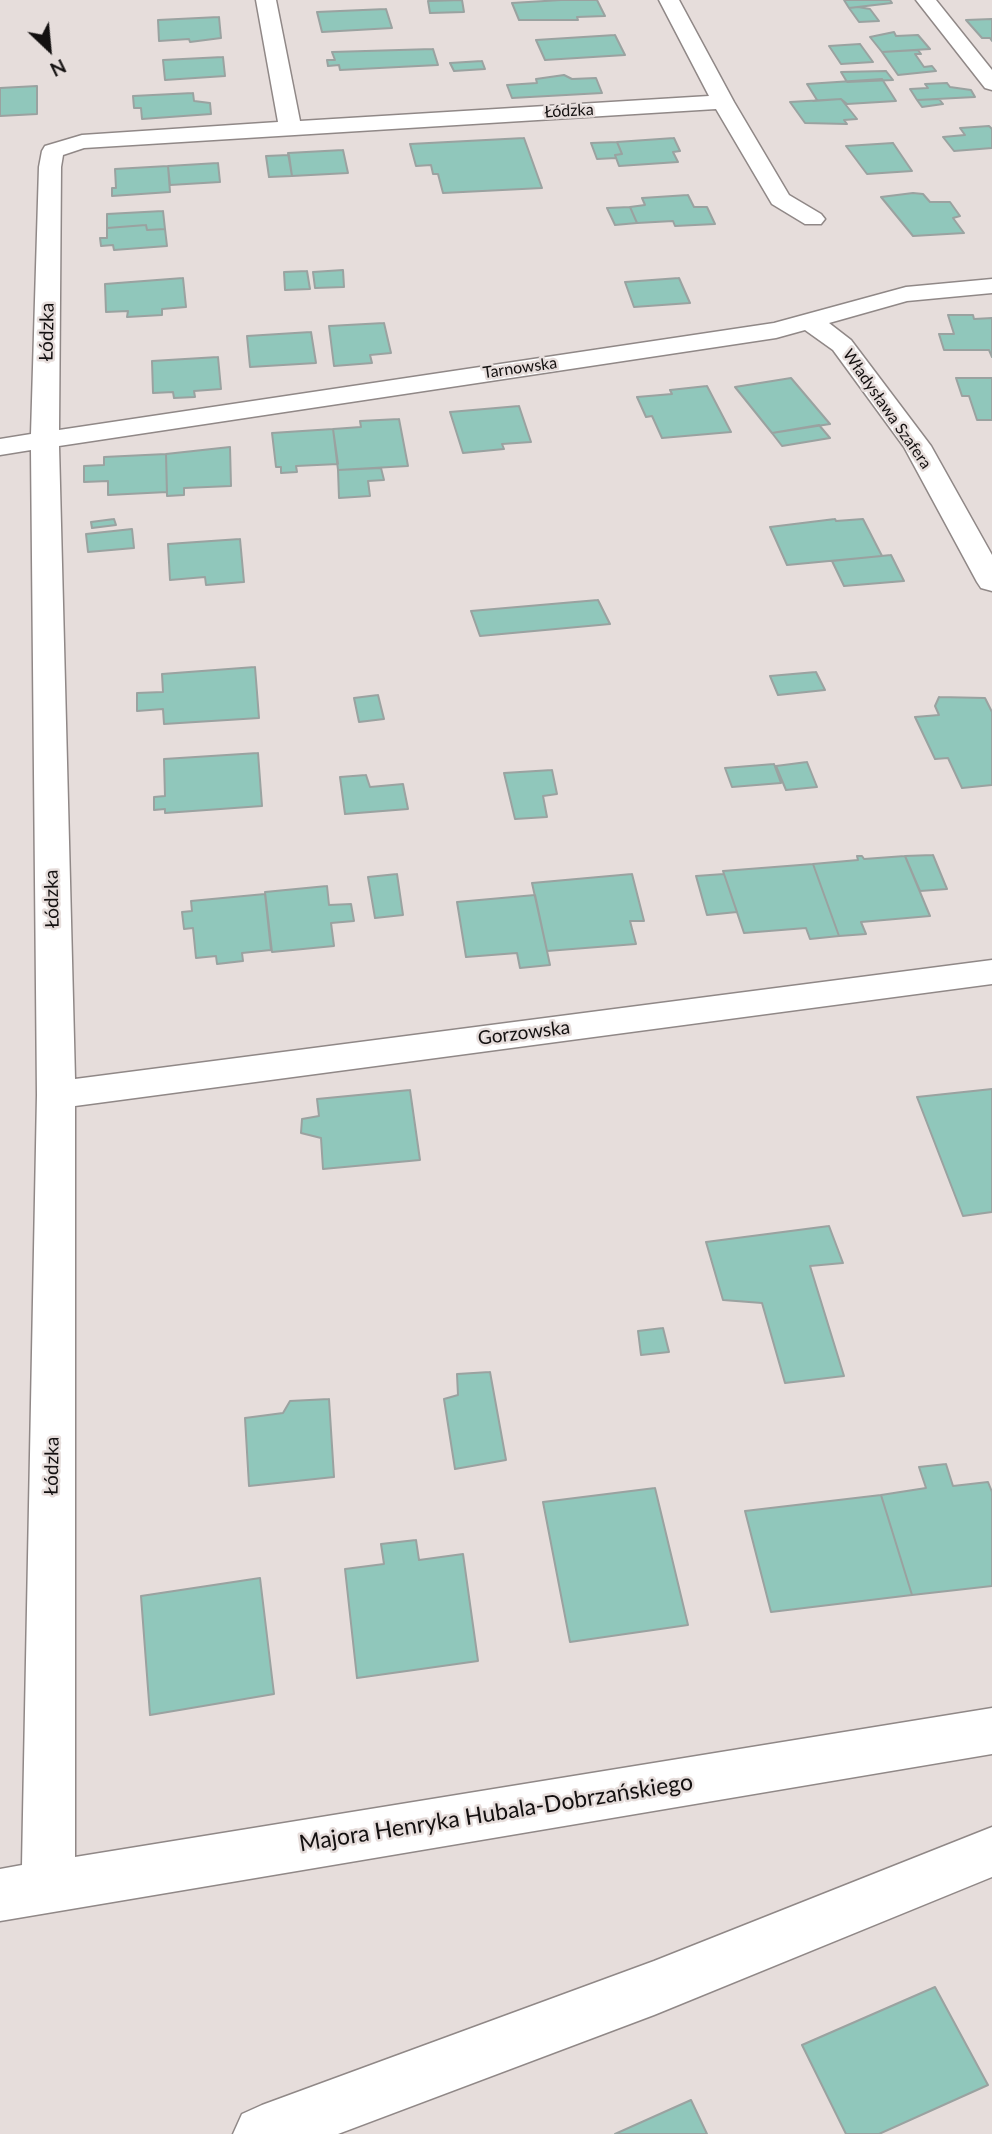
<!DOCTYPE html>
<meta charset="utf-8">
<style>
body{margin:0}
#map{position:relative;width:992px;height:2134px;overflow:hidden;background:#e6dddb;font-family:Lato,sans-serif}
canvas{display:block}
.north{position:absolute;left:14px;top:14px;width:70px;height:70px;-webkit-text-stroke:5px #e6dddb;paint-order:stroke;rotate:154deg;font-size:19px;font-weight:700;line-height:28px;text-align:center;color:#131010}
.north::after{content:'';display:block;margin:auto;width:24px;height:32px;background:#131010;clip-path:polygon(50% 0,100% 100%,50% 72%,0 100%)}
</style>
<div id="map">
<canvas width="992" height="2134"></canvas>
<div class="north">N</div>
</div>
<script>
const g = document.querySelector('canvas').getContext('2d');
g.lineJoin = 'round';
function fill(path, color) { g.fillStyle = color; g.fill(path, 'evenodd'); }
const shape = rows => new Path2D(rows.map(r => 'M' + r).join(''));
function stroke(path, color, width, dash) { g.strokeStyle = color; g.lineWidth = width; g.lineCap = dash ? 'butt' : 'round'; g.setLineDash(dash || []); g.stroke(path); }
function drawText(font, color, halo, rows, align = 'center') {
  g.font = font + ' Lato,sans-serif'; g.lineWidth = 5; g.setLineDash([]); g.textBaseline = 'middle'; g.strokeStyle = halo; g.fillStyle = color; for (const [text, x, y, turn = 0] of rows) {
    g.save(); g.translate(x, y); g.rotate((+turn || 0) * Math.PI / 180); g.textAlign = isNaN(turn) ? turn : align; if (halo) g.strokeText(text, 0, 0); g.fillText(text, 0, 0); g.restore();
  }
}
const building = shape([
 [462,0,464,12,430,13,428,1,462,0],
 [561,0,597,0,605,16,577,17,578,20,519,20,512,3,561,0],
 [844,0,890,0,892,3,849,8,844,0],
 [858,7,870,9,879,21,859,22,849,8,858,7],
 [386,9,392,28,322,32,317,12,386,9],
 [219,17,221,38,190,42,189,39,159,41,158,20,219,17],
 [992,19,992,41,990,38,982,38,966,20,992,19],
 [894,32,896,36,918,35,930,49,882,52,870,37,894,32],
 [615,35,625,55,545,60,536,40,615,35],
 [860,44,873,62,841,64,829,46,860,44],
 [433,49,438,65,340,70,339,65,328,66,327,60,335,60,332,52,433,49],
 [918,50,921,54,915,54,924,67,932,66,936,71,898,75,882,52,918,50],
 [223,57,225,76,165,80,163,60,223,57],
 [482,61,485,69,454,71,450,63,482,61],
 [886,71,893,80,847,82,841,72,886,71],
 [564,75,572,79,596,78,602,93,512,98,507,85,537,83,536,79,564,75],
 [882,79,896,101,847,104,841,99,813,101,817,100,807,84,882,79],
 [947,83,950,87,971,90,975,97,917,100,910,89,928,88,925,84,947,83],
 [37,86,37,114,0,116,0,88,37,86],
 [193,93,194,101,210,103,211,114,142,119,141,108,134,108,133,96,193,93],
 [841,99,857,119,844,120,847,124,805,123,790,102,841,99],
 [939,99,943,104,922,107,917,100,939,99],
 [989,126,992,129,992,148,954,151,943,137,965,135,960,128,989,126],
 [524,138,542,188,443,193,438,174,433,174,431,165,416,166,410,144,524,138],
 [674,138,680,151,673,152,678,162,619,166,615,155,622,154,617,142,674,138],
 [617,142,622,154,615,155,616,158,597,159,591,143,617,142],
 [893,143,912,171,867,174,846,146,893,143],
 [343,150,348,173,292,176,288,153,343,150],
 [289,155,292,176,269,177,266,156,289,155],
 [218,163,220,182,170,185,168,166,218,163],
 [168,166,170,192,112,196,112,188,116,188,115,169,168,166],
 [913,193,923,194,930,202,950,202,960,216,953,218,964,233,913,236,881,197,913,193],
 [688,195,694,207,707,207,715,224,675,226,673,221,637,223,630,207,645,205,642,198,688,195],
 [630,207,637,223,615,225,607,208,630,207],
 [163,211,165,229,147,230,146,225,107,228,107,214,163,211],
 [146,225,147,230,165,229,167,246,114,250,113,245,101,246,100,238,107,238,107,228,146,225],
 [343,270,344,287,315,288,313,272,343,270],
 [307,271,310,289,285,290,284,272,307,271],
 [183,278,186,307,162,309,162,315,127,317,128,311,106,312,105,284,183,278],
 [679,278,690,303,634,307,625,282,679,278],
 [948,315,973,315,974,319,992,318,992,357,989,350,944,350,939,334,954,334,948,315],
 [384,323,391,353,370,355,372,363,334,366,329,326,384,323],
 [311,332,316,363,250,367,247,336,311,332],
 [218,357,221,389,194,391,195,397,174,398,173,392,153,393,152,361,218,357],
 [791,378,830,424,772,433,735,387,791,378],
 [956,378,992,378,992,420,977,420,969,396,962,396,956,378],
 [707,386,731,432,662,438,652,416,646,417,637,397,672,394,670,390,707,386],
 [519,406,531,442,502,444,504,449,463,453,450,412,519,406],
 [399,419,408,466,338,470,333,429,361,427,360,421,399,419],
 [819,425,830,438,782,446,772,433,819,425],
 [333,429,338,464,296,466,297,472,281,473,281,467,276,467,272,433,333,429],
 [230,447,231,486,184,488,184,495,167,496,166,454,230,447],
 [166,454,167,492,108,495,108,481,84,482,84,466,104,465,104,457,166,454],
 [381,468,384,480,368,481,370,496,339,498,338,470,381,468],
 [114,519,116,525,92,528,91,522,114,519],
 [835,519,836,521,863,519,882,556,787,565,770,527,835,519],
 [132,529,134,548,88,552,86,534,132,529],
 [240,539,244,582,206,585,205,577,170,580,168,544,240,539],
 [891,555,904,581,844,586,832,561,891,555],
 [598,600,610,624,480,636,471,611,598,600],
 [255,667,259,718,164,724,163,709,137,711,137,693,163,692,162,674,255,667],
 [816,672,825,690,778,695,770,676,816,672],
 [378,695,384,719,359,722,354,698,378,695],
 [939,697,985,698,992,712,992,785,962,788,948,758,935,759,915,717,939,715,935,706,939,697],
 [258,753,262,806,165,813,165,809,154,810,154,797,165,796,164,759,258,753],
 [807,762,817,787,786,790,776,766,807,762],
 [774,764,781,783,732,787,725,768,774,764],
 [552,770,557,794,543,796,547,817,515,819,504,773,552,770],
 [366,775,370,787,403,784,408,809,345,814,340,777,366,775],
 [933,855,947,889,920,891,905,856,933,855],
 [857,856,862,856,864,859,905,856,930,916,861,922,866,934,839,936,813,864,858,860,857,856],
 [813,864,839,936,810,939,806,928,744,933,723,871,813,864],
 [397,874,403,915,375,918,368,877,397,874],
 [632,874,644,921,630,921,636,944,547,951,532,883,632,874],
 [724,874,737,912,707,915,696,876,724,874],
 [327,886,329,905,351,904,354,921,331,923,334,946,272,952,265,892,327,886],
 [265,894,271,950,242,953,243,961,217,964,216,956,196,958,193,928,184,929,182,912,192,911,191,901,265,894],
 [535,895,550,965,520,968,517,953,466,957,457,902,535,895],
 [992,1089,992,1212,963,1216,917,1097,992,1089],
 [410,1090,420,1160,323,1169,321,1138,301,1133,302,1119,319,1116,317,1099,410,1090],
 [829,1226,843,1263,810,1266,844,1376,785,1383,762,1303,723,1300,706,1242,829,1226],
 [663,1328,669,1352,641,1355,638,1331,663,1328],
 [490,1372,506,1460,455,1469,444,1399,458,1395,457,1374,490,1372],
 [329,1399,334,1477,249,1486,245,1418,283,1413,290,1401,329,1399],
 [946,1464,953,1486,988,1482,992,1492,992,1586,912,1595,881,1495,926,1488,919,1467,946,1464],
 [655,1488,688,1625,570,1642,543,1502,655,1488],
 [881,1495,912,1595,771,1612,745,1511,881,1495],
 [416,1540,419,1560,463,1554,478,1661,357,1678,345,1569,384,1564,381,1544,416,1540],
 [260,1578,274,1694,150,1715,141,1596,260,1578],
 [935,1987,988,2085,879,2134,846,2134,802,2045,935,1987],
 [691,2100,707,2134,615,2134,691,2100]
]);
const minor = shape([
 [256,0,276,0,300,121,709,96,659,0,679,0,734,102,789,195,821,214,825,219,821,224,805,224,772,204,716,109,84,148,63,155,61,167,59,430,774,323,906,287,992,279,992,293,907,301,829,323,851,340,931,446,992,555,992,591,981,588,977,582,904,447,833,350,805,330,776,338,59,446,75,1079,992,960,992,984,75,1106,75,1857,992,1708,992,1754,0,1921,0,1869,22,1865,37,1095,31,450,0,455,0,439,31,434,39,167,42,151,45,146,82,135,278,122,256,0],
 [916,0,936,0,992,70,992,90,985,88,916,0],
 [992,1827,992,1877,654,2015,338,2134,233,2134,242,2114,262,2105,654,1961,992,1827]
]);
const farStreetnames = [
 ["Łódzka",569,111,-3],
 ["Tarnowska",520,368,-8],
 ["Władysława Szafera",887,409,55]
];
const streetNames = [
 ["Łódzka",47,332,-89],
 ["Łódzka",52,899,-91],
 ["Gorzowska",524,1033,-7],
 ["Łódzka",52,1466,-89]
];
const nearStreetnames = [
 ["Majora Henryka Hubala-Dobrzańskiego",496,1813,-9]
];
fill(building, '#90c7bb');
stroke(building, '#9aa2a0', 2);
stroke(minor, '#908887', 3);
fill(minor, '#fff');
drawText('16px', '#131010', '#e6dddb', farStreetnames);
drawText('19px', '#131010', '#e6dddb', streetNames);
drawText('23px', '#131010', '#e6dddb', nearStreetnames);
</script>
